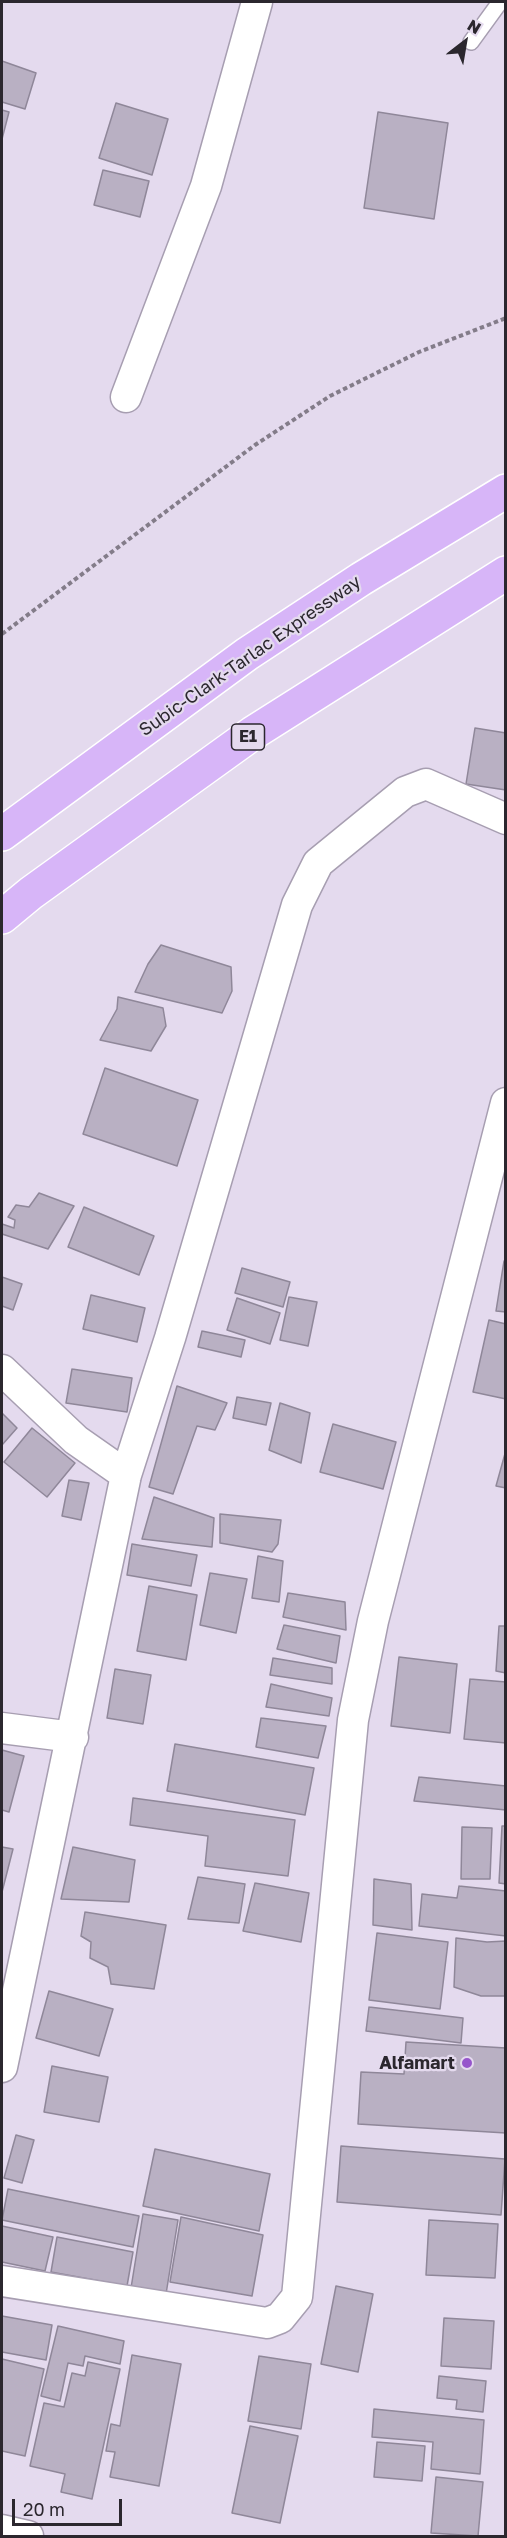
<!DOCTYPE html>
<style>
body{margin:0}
#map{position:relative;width:507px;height:2538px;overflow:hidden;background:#e4daee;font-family:"Golos Text",sans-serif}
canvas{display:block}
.frame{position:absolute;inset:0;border:3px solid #2b272e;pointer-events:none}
.north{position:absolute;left:435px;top:12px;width:60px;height:60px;-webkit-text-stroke:4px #e4daee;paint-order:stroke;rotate:31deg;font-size:16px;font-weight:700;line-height:24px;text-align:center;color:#2b272e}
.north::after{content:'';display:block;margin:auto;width:21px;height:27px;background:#2b272e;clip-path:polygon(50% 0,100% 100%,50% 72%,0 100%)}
.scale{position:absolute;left:12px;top:2499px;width:110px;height:27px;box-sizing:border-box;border:3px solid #2b272e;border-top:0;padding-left:8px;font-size:18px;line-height:21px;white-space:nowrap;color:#2b272e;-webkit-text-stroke:4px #e4daee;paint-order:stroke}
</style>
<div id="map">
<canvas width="507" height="2538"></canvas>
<div class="frame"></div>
<div class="north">N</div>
<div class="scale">20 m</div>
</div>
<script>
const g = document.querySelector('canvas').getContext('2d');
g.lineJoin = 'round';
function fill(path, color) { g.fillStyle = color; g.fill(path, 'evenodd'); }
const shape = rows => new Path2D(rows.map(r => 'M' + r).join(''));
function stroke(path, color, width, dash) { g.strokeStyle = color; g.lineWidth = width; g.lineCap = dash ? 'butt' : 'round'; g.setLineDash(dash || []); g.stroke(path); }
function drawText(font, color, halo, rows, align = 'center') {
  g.font = font + ' "Golos Text",sans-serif'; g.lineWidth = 4.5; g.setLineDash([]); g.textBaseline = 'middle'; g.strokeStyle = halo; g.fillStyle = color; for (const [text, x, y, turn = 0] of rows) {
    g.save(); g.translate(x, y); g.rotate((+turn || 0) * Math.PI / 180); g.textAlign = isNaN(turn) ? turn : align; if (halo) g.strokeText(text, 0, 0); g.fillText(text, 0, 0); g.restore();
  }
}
const building = shape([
 [2,61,36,73,25,109,2,102,2,61],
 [116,103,168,119,152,175,99,158,116,103],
 [2,110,9,112,2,139,2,110],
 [378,112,448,123,434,219,364,208,378,112],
 [103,170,149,181,140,217,94,205,103,170],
 [475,728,506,733,506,790,466,784,475,728],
 [161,945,231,967,232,991,222,1013,135,992,148,964,161,945],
 [118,997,163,1008,166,1026,151,1051,100,1040,117,1009,118,997],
 [105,1068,198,1100,177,1166,83,1134,105,1068],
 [39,1193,74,1206,48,1249,2,1234,2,1224,14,1228,15,1220,8,1217,16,1205,29,1207,39,1193],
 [84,1207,154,1236,139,1275,68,1247,84,1207],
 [504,1261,506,1261,506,1312,496,1311,504,1261],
 [242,1268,290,1282,283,1307,235,1293,242,1268],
 [2,1277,22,1284,13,1310,2,1306,2,1277],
 [91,1295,145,1308,137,1342,83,1329,91,1295],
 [289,1297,317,1302,308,1346,280,1340,289,1297],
 [237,1298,280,1313,270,1344,227,1330,237,1298],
 [489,1320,506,1324,506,1399,473,1392,489,1320],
 [202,1331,245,1340,241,1357,198,1347,202,1331],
 [72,1369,132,1378,127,1412,66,1403,72,1369],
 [177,1386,227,1403,215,1430,197,1426,173,1494,149,1487,177,1386],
 [237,1397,271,1403,266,1425,233,1418,237,1397],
 [280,1403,310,1413,301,1463,269,1450,280,1403],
 [2,1413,17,1428,2,1445,2,1413],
 [333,1424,396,1442,383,1489,320,1472,333,1424],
 [32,1428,75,1463,47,1497,4,1462,32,1428],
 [506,1450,506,1488,496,1486,506,1450],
 [69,1480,89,1483,81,1520,62,1516,69,1480],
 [154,1497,214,1518,212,1547,142,1539,154,1497],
 [220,1514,281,1520,278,1544,272,1552,220,1543,220,1514],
 [132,1544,197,1555,191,1586,127,1575,132,1544],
 [258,1556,283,1561,279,1602,252,1598,258,1556],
 [210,1573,247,1579,236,1633,200,1625,210,1573],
 [149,1586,197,1595,186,1660,137,1651,149,1586],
 [288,1593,345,1602,346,1630,283,1617,288,1593],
 [284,1625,340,1636,336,1663,277,1649,284,1625],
 [499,1626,506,1626,506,1673,496,1671,499,1626],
 [399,1657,457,1664,450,1733,391,1726,399,1657],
 [273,1658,332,1668,332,1684,270,1675,273,1658],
 [115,1669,151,1675,143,1724,107,1718,115,1669],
 [470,1679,506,1682,506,1743,464,1739,470,1679],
 [271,1684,332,1698,329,1716,266,1707,271,1684],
 [261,1718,326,1726,318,1758,256,1747,261,1718],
 [175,1744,314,1768,305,1815,167,1791,175,1744],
 [2,1750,24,1756,9,1812,2,1810,2,1750],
 [419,1777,506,1786,506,1810,414,1801,419,1777],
 [133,1798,295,1820,288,1876,205,1866,208,1836,130,1825,133,1798],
 [502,1826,506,1826,506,1884,499,1883,502,1826],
 [462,1827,492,1828,490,1879,461,1879,462,1827],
 [2,1847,13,1849,2,1892,2,1847],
 [73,1847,135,1860,129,1902,61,1899,73,1847],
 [198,1877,245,1884,239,1923,188,1919,198,1877],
 [374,1879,411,1884,412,1930,373,1925,374,1879],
 [255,1883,309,1893,301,1942,243,1931,255,1883],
 [459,1886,506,1891,506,1936,419,1926,422,1894,457,1898,459,1886],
 [85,1912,166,1925,154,1989,111,1984,108,1967,90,1958,91,1942,81,1936,85,1912],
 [377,1933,448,1942,440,2009,369,2000,377,1933],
 [456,1938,487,1942,506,1941,506,1996,481,1996,454,1987,456,1938],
 [49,1991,113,2009,99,2056,36,2038,49,1991],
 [369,2007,463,2018,461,2043,366,2031,369,2007],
 [406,2042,506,2048,506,2133,358,2124,361,2072,404,2074,406,2042],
 [52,2066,108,2077,99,2122,44,2112,52,2066],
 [16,2135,34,2140,22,2183,4,2178,16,2135],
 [341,2146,505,2159,501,2215,337,2202,341,2146],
 [155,2149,270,2174,259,2231,143,2206,155,2149],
 [8,2189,139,2216,133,2247,2,2220,8,2189],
 [143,2214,178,2220,166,2294,131,2288,143,2214],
 [181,2217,263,2235,252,2296,170,2282,181,2217],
 [429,2220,498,2224,495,2278,426,2275,429,2220],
 [2,2226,53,2237,45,2271,2,2262,2,2226],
 [57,2237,133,2252,127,2286,51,2272,57,2237],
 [336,2286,373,2294,358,2372,321,2364,336,2286],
 [2,2316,52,2325,46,2360,2,2352,2,2316],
 [444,2318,494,2321,491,2369,441,2366,444,2318],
 [58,2326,124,2341,120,2364,85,2356,83,2366,68,2363,60,2401,41,2396,58,2326],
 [132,2355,181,2364,159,2486,110,2477,115,2452,106,2451,111,2424,120,2426,132,2355],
 [259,2356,311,2364,301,2429,248,2421,259,2356],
 [2,2359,44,2369,25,2456,2,2451,2,2359],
 [88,2362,120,2369,92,2499,61,2492,65,2474,30,2466,44,2403,64,2407,72,2373,85,2376,88,2362],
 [439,2376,486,2381,483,2412,456,2409,457,2400,437,2398,439,2376],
 [374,2409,484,2420,480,2474,431,2469,433,2442,372,2437,374,2409],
 [250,2426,298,2436,280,2523,232,2513,250,2426],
 [377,2442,425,2446,422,2481,374,2477,377,2442],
 [436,2477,483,2482,478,2536,431,2533,436,2477]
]);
const path = shape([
 [2,634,255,445,330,396,419,352,506,318]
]);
const service = shape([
 [471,42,500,2]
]);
const minor = shape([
 [126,397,206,186,257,2],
 [2,1370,76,1440,126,1475],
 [2,1728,73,1737],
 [2,2067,126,1475,170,1338,297,905,318,863,405,792,426,784,506,819],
 [2,2281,267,2323,280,2318,297,2297,353,1720,373,1621,506,1103],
 [2,2530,28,2536]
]);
const motorway = shape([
 [2,834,247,654,361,579,506,491],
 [2,917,31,893,253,733,506,573]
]);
const markers = [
 [467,2063,6,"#9655cb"]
];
const shields = [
 [248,737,33]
];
const shieldNames = [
 ["E1",248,737]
];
const streetNames = [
 ["Subic-Clark-Tarlac Expressway",250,656,-35]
];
const poiNames = [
 ["Alfamart",455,2063]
];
fill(building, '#b9b0c3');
stroke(building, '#8f8799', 1.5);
stroke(service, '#a79eb1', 18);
stroke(minor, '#a79eb1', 33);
stroke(motorway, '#fff', 36);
stroke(path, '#837c89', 4, [4.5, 3]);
stroke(service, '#fff', 15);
stroke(minor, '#fff', 30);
stroke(motorway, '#d7b5f8', 33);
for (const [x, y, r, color] of markers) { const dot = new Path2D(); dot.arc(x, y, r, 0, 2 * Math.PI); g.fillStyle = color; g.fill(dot); stroke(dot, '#e4daee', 2); }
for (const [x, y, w] of shields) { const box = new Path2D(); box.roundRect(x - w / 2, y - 13, w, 26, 4.5); g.fillStyle = '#e4daee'; g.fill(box); stroke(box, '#2b272e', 1.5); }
drawText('bold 16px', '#2b272e', null, shieldNames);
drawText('18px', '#2b272e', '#e4daee', streetNames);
drawText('bold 18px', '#2b272e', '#e4daee', poiNames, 'right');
</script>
